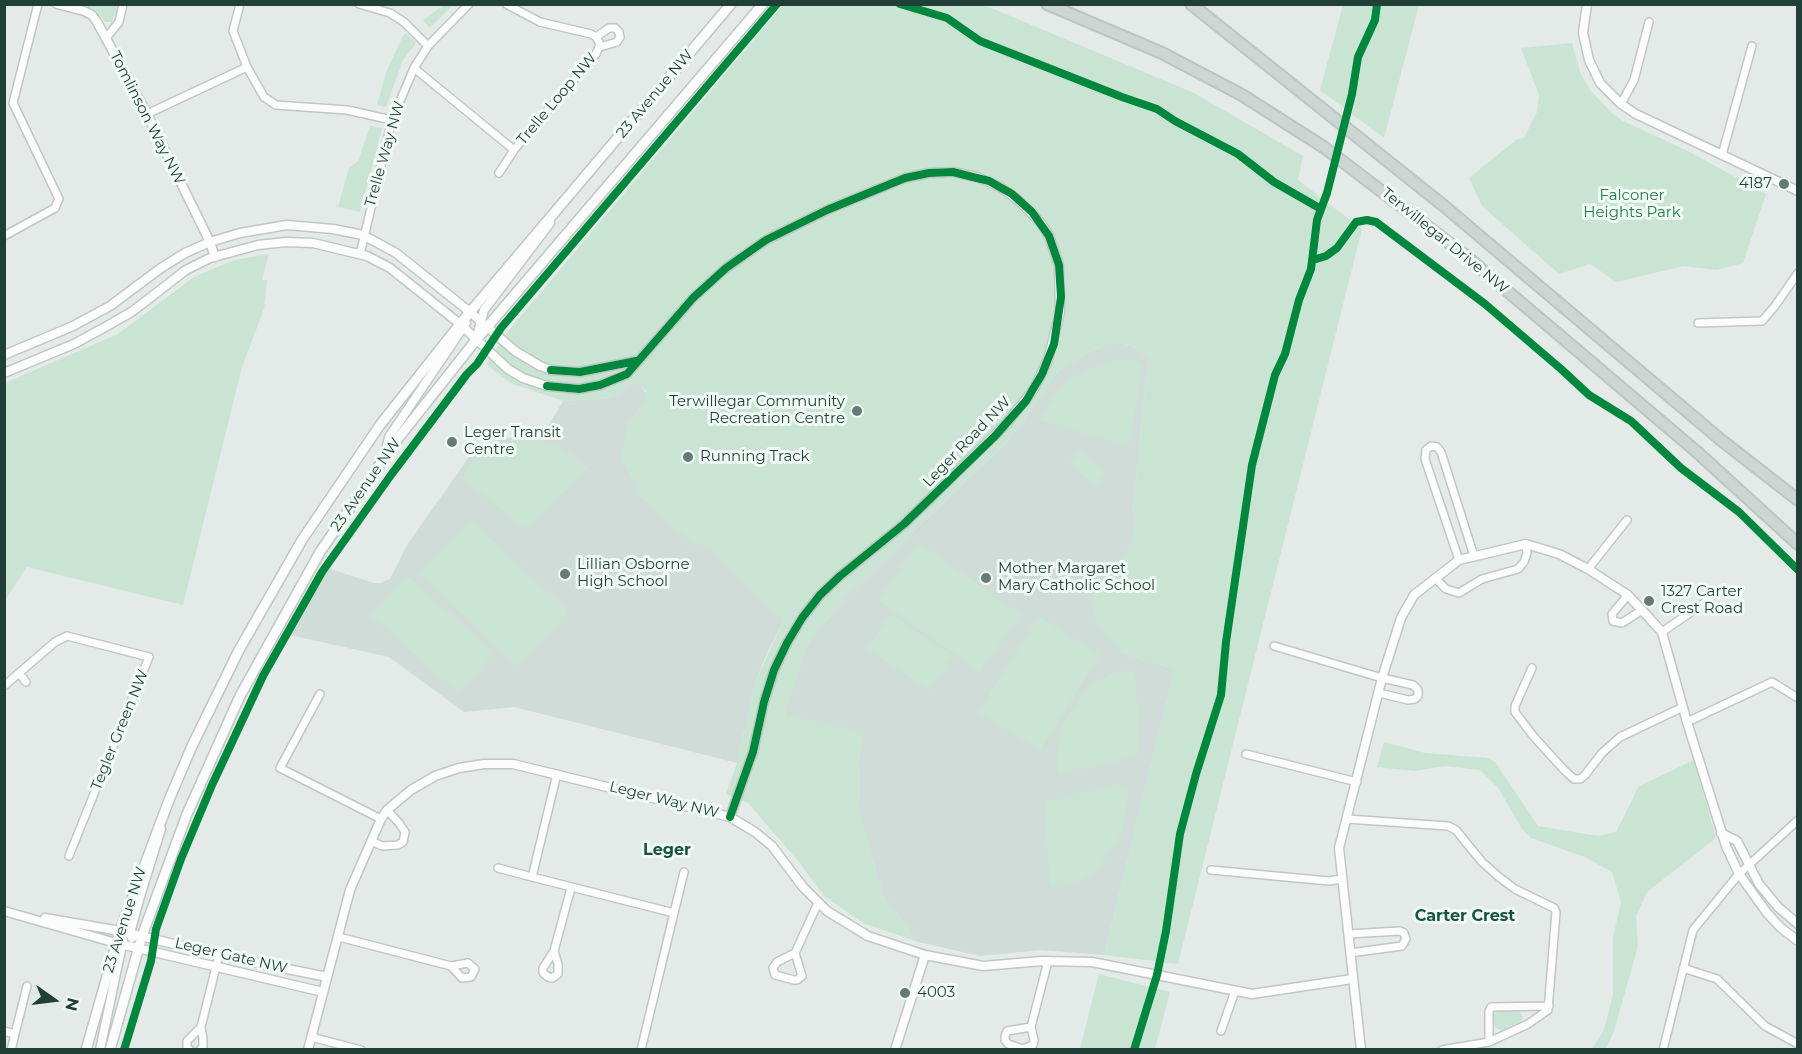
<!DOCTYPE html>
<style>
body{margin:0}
#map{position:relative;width:1802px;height:1054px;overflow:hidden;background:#e3eae7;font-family:Montserrat,sans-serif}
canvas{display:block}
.frame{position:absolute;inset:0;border:6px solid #1f3f37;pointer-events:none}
.north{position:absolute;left:24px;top:970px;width:60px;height:60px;-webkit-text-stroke:4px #f1f9f5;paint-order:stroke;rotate:104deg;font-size:16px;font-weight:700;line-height:24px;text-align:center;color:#1f3f37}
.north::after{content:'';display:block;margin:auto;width:21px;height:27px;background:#1f3f37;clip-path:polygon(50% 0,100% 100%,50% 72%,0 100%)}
</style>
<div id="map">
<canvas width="1802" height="1054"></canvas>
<div class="frame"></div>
<div class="north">N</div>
</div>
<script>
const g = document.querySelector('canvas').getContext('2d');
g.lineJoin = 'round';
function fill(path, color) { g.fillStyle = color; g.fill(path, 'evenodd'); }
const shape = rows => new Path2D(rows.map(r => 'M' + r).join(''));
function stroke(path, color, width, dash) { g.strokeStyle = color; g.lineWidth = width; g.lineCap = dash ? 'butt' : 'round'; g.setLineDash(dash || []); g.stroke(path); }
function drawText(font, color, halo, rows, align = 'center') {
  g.font = font + ' Montserrat,sans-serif'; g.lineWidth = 6; g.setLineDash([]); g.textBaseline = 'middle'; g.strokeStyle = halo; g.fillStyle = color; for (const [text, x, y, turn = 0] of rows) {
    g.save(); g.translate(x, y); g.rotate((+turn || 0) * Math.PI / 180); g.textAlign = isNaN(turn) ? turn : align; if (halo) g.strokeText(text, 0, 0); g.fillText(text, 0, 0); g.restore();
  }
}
const built = shape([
 [1116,343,1131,345,1148,357,1133,511,1136,526,1131,545,1091,602,1122,653,1175,669,1104,955,1042,950,980,956,918,942,884,897,858,811,859,760,863,732,784,715,808,643,846,596,1009,440,1059,370,1093,350],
 [634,382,640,385,647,395,645,403,627,426,638,486,642,498,711,547,784,620,767,653,756,680,737,763,514,707,464,712,389,657,290,635,327,568,374,583,381,583,390,579,407,545,476,447,494,438,542,437,563,401,611,398]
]);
const green = shape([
 [80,5,118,5,112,22,105,22,95,9],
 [444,5,453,5,430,28,423,20],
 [783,5,984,5,1194,93,1303,156,1298,180,1362,229,1178,964,1104,955,1175,669,1122,653,1097,625,1091,602,1130,545,1136,526,1133,511,1148,357,1131,345,1116,343,1093,350,1059,370,1009,440,846,596,808,643,784,715,864,732,859,760,858,811,884,897,918,942,863,923,824,896,799,862,748,803,726,794,737,763,756,680,784,620,711,547,695,546,642,498,621,458,627,426,645,403,646,391,640,385,634,383,611,398,563,401,510,383,486,364,509,330],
 [1343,5,1419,5,1384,138,1320,90],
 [406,33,416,43,403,60,386,107,377,105,387,70,403,36],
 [1572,43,1580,72,1590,90,1612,113,1623,121,1690,152,1766,194,1743,263,1717,270,1684,266,1616,282,1590,264,1559,274,1482,206,1469,178,1517,139,1524,138,1537,112,1539,95,1521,48],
 [370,126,382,128,360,212,338,207,349,168,358,161],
 [269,254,262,280,267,280,264,309,242,367,183,605,27,567,5,600,5,383,118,334,194,277,234,260],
 [1123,360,1142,363,1131,440,1125,445,1039,420,1058,390,1076,375,1110,361],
 [530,440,543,442,564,449,588,467,531,527,522,527,461,477,479,453,490,445],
 [1080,451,1106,474,1095,486,1069,463],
 [470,519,569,611,517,666,419,574],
 [918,542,1021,614,980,673,878,600],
 [407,575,494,653,458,693,371,616],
 [891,614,953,656,930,691,867,648],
 [1039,616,1100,655,1040,750,978,712],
 [1124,671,1135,671,1139,750,1136,756,1058,775,1057,753,1062,724,1090,685,1116,672],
 [1384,742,1425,753,1488,758,1495,762,1538,826,1598,836,1616,832,1639,786,1694,760,1716,838,1647,892,1636,916,1638,946,1614,1031,1606,1049,1592,1049,1604,1030,1613,994,1613,938,1621,902,1612,872,1585,857,1531,838,1522,829,1499,789,1480,770,1445,766,1415,771,1377,767],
 [1115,785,1128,788,1127,804,1122,833,1107,856,1095,872,1082,880,1069,885,1050,886,1045,808,1048,801],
 [1099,974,1170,992,1155,1049,1080,1049],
 [1498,1011,1520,1012,1523,1018,1521,1021,1501,1031,1495,1027,1494,1022,1494,1014]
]);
const minor = shape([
 [240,4,233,31,247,67,264,97,276,105,347,110,392,120],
 [359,4,390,13,404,22,428,46],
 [596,37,609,28,615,28,619,32,620,37,617,42,600,47],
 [106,38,119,22,123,4],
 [414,68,514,150,596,54,600,44,596,37,591,34,540,22,506,4],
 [1621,104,1634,80,1649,22],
 [147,114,247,67],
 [1722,155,1752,46],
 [499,173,514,150],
 [4,236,55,208,59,199,13,103,38,4],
 [360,254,392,120,414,68,428,46,469,4],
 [1698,323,1762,321,1775,306,1798,273],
 [1459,560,1425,459,1426,450,1431,446,1437,447,1441,452,1474,556],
 [1588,569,1627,520],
 [1435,578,1446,589,1459,593,1482,579,1518,569,1524,562,1527,553,1526,544],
 [1628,595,1612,614,1613,621,1622,623,1642,610],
 [1662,632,1710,599],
 [1274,646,1382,678,1413,685,1418,690,1418,696,1415,699,1408,700,1379,693],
 [1532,668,1515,706,1515,712,1534,737,1565,771,1574,779,1580,779,1585,775,1602,753,1620,737,1683,707],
 [19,673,26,682],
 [4,686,55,642,67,636,149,657,69,856],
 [320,694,280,768,381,819],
 [1687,722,1772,682,1798,698],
 [1246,754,1357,782],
 [557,774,532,877,674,913,641,1050],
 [1347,819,1448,826,1456,830,1482,862,1499,877,1515,889,1554,908,1556,912,1548,1010,1528,1024,1489,1042,1442,1050],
 [371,841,382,846,398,845,403,842,405,832,399,823,387,810],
 [498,868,532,877],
 [1211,870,1329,881,1342,879],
 [674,913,684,872],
 [1348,934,1400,931,1404,933,1406,939,1402,946,1350,953],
 [339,937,451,966,462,978,471,977,475,969,468,963,451,966],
 [554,951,543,968,543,973,548,977,552,978,558,974,558,964,554,951,571,888],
 [795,953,777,962,773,968,775,975,794,980,797,980,802,976,795,953,818,903],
 [1683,968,1717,979,1765,1026,1798,1044],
 [1031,1027,1007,1031,1005,1036,1005,1040,1008,1044,1023,1049,1033,1045,1034,1040,1031,1027,1048,961],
 [4,1031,15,1034,11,1050],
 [1221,1031,1235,991],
 [15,1034,27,986],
 [311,1037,361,1050],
 [1489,1042,1489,1011,1491,1007,1549,1006],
 [190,1050,187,1047,187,1041,201,1027],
 [200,1050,203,1046,203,1039,201,1027,219,955],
 [1663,1050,1693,930,1739,874,1798,820]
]);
const tertiary = shape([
 [57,4,84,11,92,15,97,22,147,114,210,242,215,257],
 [1587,4,1583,33,1589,60,1600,83,1621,104,1636,114,1798,191],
 [476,340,484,310,550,223],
 [4,355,73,326,110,306,161,268,185,253,210,242,240,233,287,225,333,229,363,235,396,253,470,312,515,351,540,366,551,370,580,372,636,361],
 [4,373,74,344,107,326,133,311,186,270,210,258,258,245,286,242,313,243,367,256,390,268,460,324,508,369,523,378,547,386,579,389,600,385,627,374,693,298,726,268,766,240,827,210,905,178,929,173,953,172,977,177,1000,187,1017,199,1041,223,1049,236,1059,265,1060,312,1048,360,1034,389,1007,423,904,524,840,576,820,595,802,618,787,643,774,670,764,702,753,752,730,817],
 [385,455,389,437,466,323],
 [1721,833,1737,841,1759,884,1778,907,1798,924],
 [4,911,116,943,323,992],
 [45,918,120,931,219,955,327,977],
 [132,938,130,933,141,893,161,829],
 [100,1050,123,940],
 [308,1050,350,890,381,819,387,810,411,790,435,776,459,768,484,764,513,764,730,817,755,832,772,846,803,887,827,911,868,936,925,955,983,966,1042,961,1092,962,1252,994,1352,979],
 [895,1050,925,955],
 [1361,1050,1339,848,1382,678,1401,618,1414,595,1459,560,1526,544,1559,554,1588,569,1628,595,1662,632,1687,722,1726,846,1739,874,1767,913,1781,928,1798,941]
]);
const secondary = shape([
 [86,1050,120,931,169,800,192,746,239,650,302,540,380,425,460,324,731,4],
 [110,1050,142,936,187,814,240,696,320,552,396,441,476,340,763,4]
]);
const primary = shape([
 [1047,4,1162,53,1242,95,1325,148,1466,256,1697,452,1798,544],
 [1191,4,1444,206,1721,440,1798,500]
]);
const cycleway = shape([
 [900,4,947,18,980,41,1122,97,1157,109,1175,121,1238,154,1274,182,1321,209],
 [1313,260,1326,256,1337,248,1356,222,1367,220,1376,222,1485,304,1561,369,1589,395,1631,421,1681,468,1739,512,1798,570],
 [551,370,580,372,636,361],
 [547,386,579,389,600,385,627,374,693,298,726,268,766,240,827,210,905,178,929,173,953,172,989,181,1012,194,1032,212,1049,236,1059,265,1061,297,1054,344,1042,374,1026,401,995,436,904,524,840,576,820,595,802,618,787,643,774,670,764,702,753,752,730,817],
 [124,1050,151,961,156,929,181,859,212,785,263,676,322,572,391,475,467,374,477,364,501,328,777,4],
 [1134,1050,1157,975,1166,931,1180,834,1196,774,1221,695,1226,642,1252,465,1275,375,1285,354,1299,300,1311,269,1317,220,1327,193,1352,94,1358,57,1375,20,1377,4]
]);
const markers = [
 [1784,184,6,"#647b75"],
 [857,411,6,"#647b75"],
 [452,442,6,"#647b75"],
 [688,457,6,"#647b75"],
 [565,574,6,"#647b75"],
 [986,578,6,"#647b75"],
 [1649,601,6,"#647b75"],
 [905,993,6,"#647b75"]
];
const streetNames = [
 ["23 Avenue NW",655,94,-50],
 ["Trelle Loop NW",557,99,-50],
 ["Tomlinson Way NW",147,118,63],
 ["Trelle Way NW",385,154,-74],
 ["Terwillegar Drive NW",1445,241,39],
 ["Leger Road NW",967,442,-46],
 ["23 Avenue NW",366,485,-55],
 ["Tegler Green NW",120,730,-68],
 ["Leger Way NW",664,800,14],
 ["23 Avenue NW",125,920,-72],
 ["Leger Gate NW",231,956,13]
];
const poiNames = [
 ["4187",1772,184,"right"],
 ["Terwillegar Community",845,402,"right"],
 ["Recreation Centre",845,419,"right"],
 ["Leger Transit",464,433],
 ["Centre",464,450],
 ["Running Track",700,457],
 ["Lillian Osborne",577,565],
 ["High School",577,582],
 ["Mother Margaret",998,569],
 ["Mary Catholic School",998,586],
 ["1327 Carter",1661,592],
 ["Crest Road",1661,609],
 ["4003",917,993]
];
const parkNames = [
 ["Falconer",1632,196],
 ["Heights Park",1632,213]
];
const neighbourhoodNames = [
 ["Leger",667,850],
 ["Carter Crest",1465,916]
];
fill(built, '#d0dcd7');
fill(green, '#cae4d3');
stroke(minor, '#c0c7c4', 10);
stroke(tertiary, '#c0c7c4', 11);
stroke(secondary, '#bec7c4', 12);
stroke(primary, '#bbc6c3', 14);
stroke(minor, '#fbfcfb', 7);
stroke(tertiary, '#fbfcfb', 8);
stroke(secondary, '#fbfcfb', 9);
stroke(primary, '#ccd6d3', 10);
stroke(cycleway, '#00873e', 8);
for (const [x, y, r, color] of markers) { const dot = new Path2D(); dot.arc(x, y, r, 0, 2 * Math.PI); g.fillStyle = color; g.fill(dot); stroke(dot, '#f1f9f5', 2); }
drawText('15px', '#1f3f37', '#f1f9f5', streetNames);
drawText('15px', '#1f3f37', '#f1f9f5', poiNames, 'left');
drawText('15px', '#257a48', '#f1f9f5', parkNames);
drawText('bold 16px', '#195346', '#f1f9f5', neighbourhoodNames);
</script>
